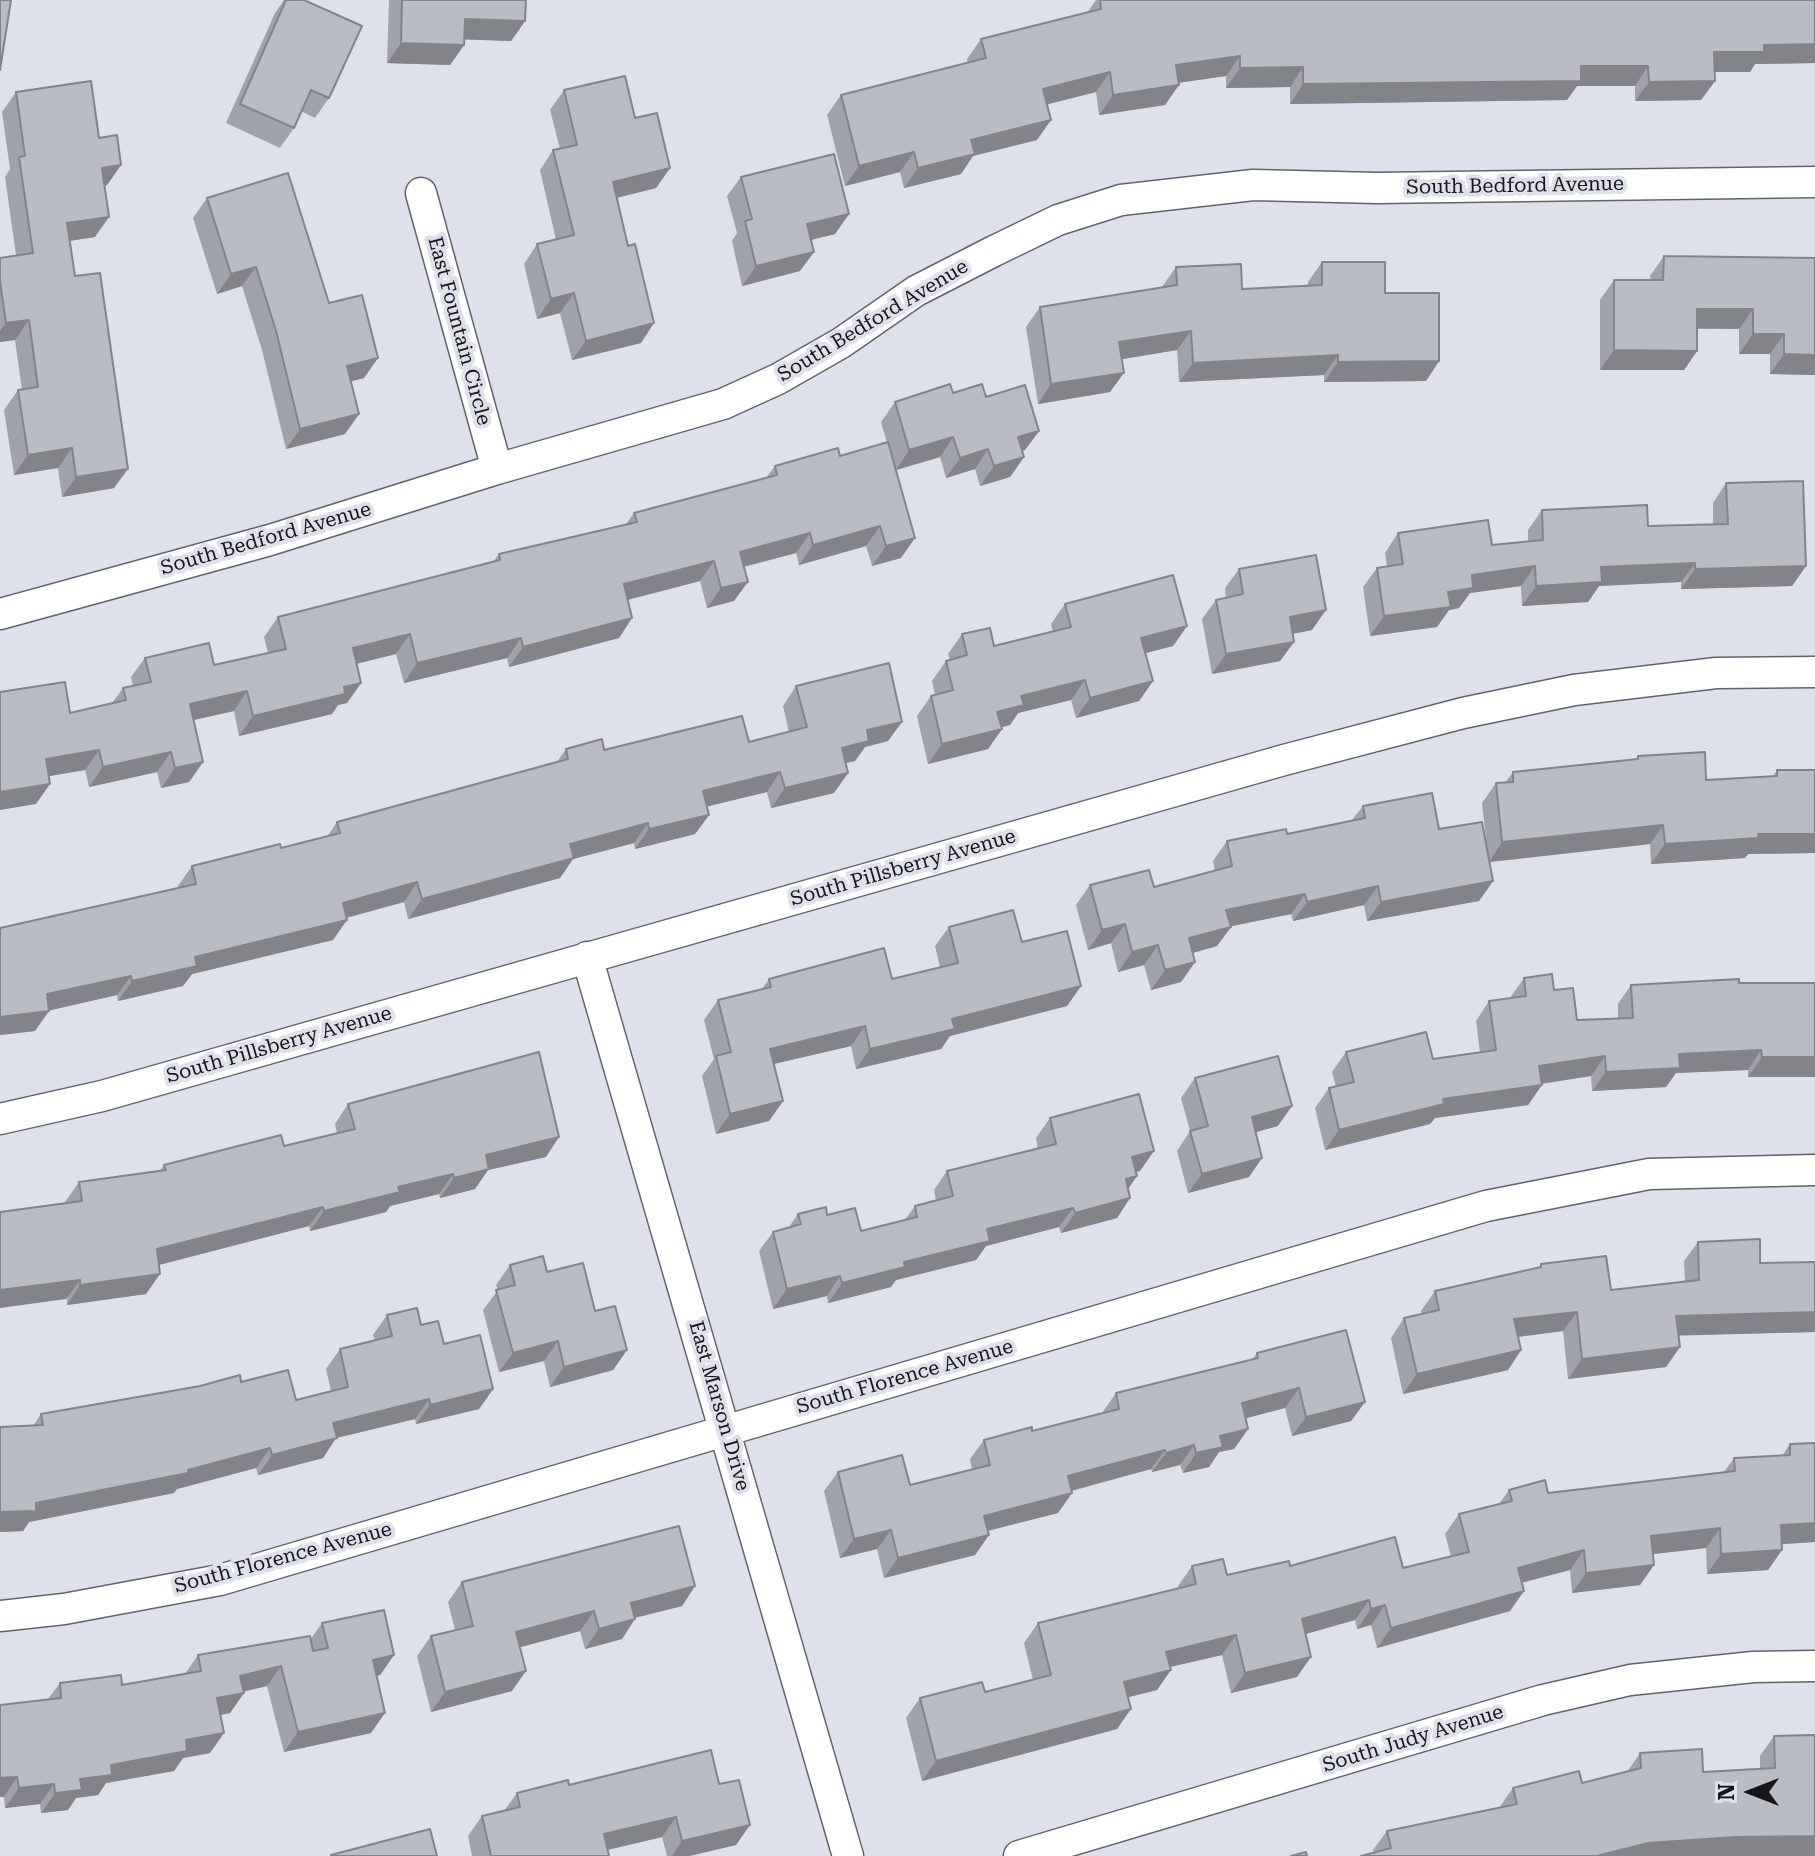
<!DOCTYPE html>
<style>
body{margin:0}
#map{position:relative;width:1815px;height:1856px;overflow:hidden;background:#dee1eb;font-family:"Roboto Serif",serif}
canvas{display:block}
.north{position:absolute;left:1711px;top:1752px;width:80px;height:80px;-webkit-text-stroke:6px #dee1eb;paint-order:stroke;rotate:270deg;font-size:22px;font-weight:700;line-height:32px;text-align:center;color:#151619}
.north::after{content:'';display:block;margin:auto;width:28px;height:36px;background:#151619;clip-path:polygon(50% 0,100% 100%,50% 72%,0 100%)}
</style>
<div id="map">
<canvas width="1815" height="1856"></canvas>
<div class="north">N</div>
</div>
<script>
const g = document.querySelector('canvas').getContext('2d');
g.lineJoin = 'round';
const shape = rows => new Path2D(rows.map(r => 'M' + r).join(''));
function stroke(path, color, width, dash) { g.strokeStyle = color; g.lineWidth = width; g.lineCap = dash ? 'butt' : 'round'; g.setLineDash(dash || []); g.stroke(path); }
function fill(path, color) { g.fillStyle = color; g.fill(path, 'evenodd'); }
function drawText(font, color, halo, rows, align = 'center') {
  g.font = font + ' "Roboto Serif",serif'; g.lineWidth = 8; g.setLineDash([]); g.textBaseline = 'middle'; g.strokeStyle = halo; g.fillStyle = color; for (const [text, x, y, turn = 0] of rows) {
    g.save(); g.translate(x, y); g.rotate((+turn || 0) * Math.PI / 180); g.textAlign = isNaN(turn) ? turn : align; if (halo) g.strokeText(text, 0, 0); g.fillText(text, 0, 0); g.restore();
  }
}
const street = shape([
 [421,193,497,469],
 [0,614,270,540,497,469,723,404,778,379,841,343,916,291,994,251,1058,220,1121,200,1253,185,1377,188,1815,182],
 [587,957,848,1856],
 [0,1119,102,1096,1284,760,1463,713,1574,690,1716,673,1815,672],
 [0,1616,64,1609,220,1580,1486,1206,1649,1174,1815,1170],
 [1019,1856,1543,1700,1630,1680,1753,1667,1815,1666]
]);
const wall = shape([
 [284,0,304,0,329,98,315,118,301,111,294,128,280,148,226,123,275,13],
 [389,0,526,0,525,21,511,41,464,39,464,45,450,65,387,63],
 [1096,0,1815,0,1815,63,1755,64,1750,72,1714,72,1715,81,1701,100,1635,101,1635,86,1577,86,1567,100,1290,104,1290,87,1226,88,1226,76,1178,83,1165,105,1099,115,1096,92,1047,104,1037,140,973,156,961,174,904,188,900,172,845,186,827,115,841,95,968,63,967,59,981,39,1087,13],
 [564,90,635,118,670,168,656,188,617,198,641,343,572,360,560,313,537,319,524,264,537,244,556,240,540,170,553,150,560,149,550,110],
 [16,92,99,138,121,165,107,185,104,186,95,237,70,241,75,276,114,488,62,497,58,468,14,475,4,410,18,390,22,390,15,340,0,342,0,258,16,255,5,177,10,169,2,112],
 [741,177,849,214,835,234,811,240,800,271,742,286,732,241,737,233,727,196],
 [207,198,329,303,364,378,351,381,359,414,345,434,286,449,262,350,242,286,217,294,193,218],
 [1664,256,1815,258,1815,375,1770,374,1770,354,1739,354,1739,329,1697,329,1697,351,1684,370,1600,370,1600,300,1614,280,1650,280,1650,276],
 [1322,262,1385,293,1439,361,1426,381,1324,382,1324,375,1179,382,1177,350,1122,359,1110,392,1038,404,1026,327,1040,307,1162,287,1176,267,1242,289,1308,286,1308,282],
 [953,393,986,397,1039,431,1025,450,1022,451,1024,457,1010,477,980,486,975,469,946,478,940,457,896,470,901,558,872,566,866,546,799,565,796,553,744,567,734,601,707,608,700,581,628,600,632,618,619,638,509,667,507,658,404,683,396,654,356,664,361,683,347,703,338,705,332,714,239,736,234,711,193,720,203,762,189,782,161,788,157,772,89,787,85,770,49,776,36,804,70,713,112,703,123,688,133,686,131,677,145,658,214,665,268,653,264,637,278,617,493,562,499,554,626,524,634,513,766,478,775,466,840,456,887,443,881,422,895,402],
 [1726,483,1806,566,1792,586,1681,589,1681,582,1599,586,1588,602,1522,606,1521,586,1470,593,1459,608,1449,610,1437,627,1370,636,1363,587,1377,568,1387,566,1385,553,1398,533,1492,545,1528,541,1528,530,1542,510,1648,526,1713,525,1713,503],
 [1239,569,1312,630,1293,634,1294,642,1280,661,1212,674,1202,619,1216,600,1226,598,1225,588],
 [1065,604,1187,626,1173,646,1145,653,1153,681,1139,701,1076,718,1071,700,1018,713,1010,725,1001,727,1002,729,988,749,928,764,917,716,931,696,935,695,932,681,946,661,950,660,948,654,962,634,994,646,1053,632,1051,624],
 [796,686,888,741,865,747,855,761,845,763,834,793,771,808,767,792,707,806,709,815,695,834,635,849,634,843,573,859,560,878,408,919,404,902,347,918,333,940,192,974,183,986,118,1001,117,995,49,1010,35,1031,0,1035,0,928,178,888,178,886,192,866,281,848,327,837,337,822,557,762,566,749,604,750,749,742,789,732,783,706],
 [1638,756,1706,780,1773,776,1777,770,1815,770,1815,853,1748,854,1745,858,1651,864,1650,844,1490,862,1493,881,1479,901,1367,921,1364,905,1293,921,1291,914,1231,926,1217,946,1192,953,1195,962,1181,982,1151,990,1144,965,1118,972,1111,943,1088,950,1076,905,1090,885,1154,887,1215,871,1213,861,1227,841,1287,834,1352,820,1363,806,1439,829,1487,848,1482,803,1496,783,1505,783,1513,772,1636,759],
 [949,927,1022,942,1081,986,1067,1006,950,1036,941,1049,856,1069,851,1046,774,1064,783,1101,769,1121,716,1134,702,1076,714,1059,704,1020,718,1000,762,989,769,979,892,979,940,967,935,946],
 [1524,978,1554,990,1577,1020,1618,1019,1618,1004,1631,985,1815,983,1815,1077,1748,1077,1748,1070,1676,1073,1666,1087,1592,1091,1591,1076,1542,1084,1528,1105,1435,1118,1430,1124,1325,1150,1315,1108,1329,1088,1336,1087,1332,1072,1346,1052,1433,1059,1480,1052,1476,1021,1489,1001,1510,998],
 [1195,1078,1278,1126,1256,1132,1262,1158,1249,1177,1188,1193,1177,1151,1190,1131,1181,1098],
 [348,1104,546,1157,488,1170,475,1189,440,1198,439,1194,390,1206,386,1212,310,1231,309,1226,159,1265,146,1294,67,1305,65,1202,79,1182,160,1171,164,1165,284,1146,337,1133,335,1124],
 [1050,1118,1140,1171,1136,1172,1137,1176,1128,1189,1130,1198,1117,1218,1061,1233,1059,1227,986,1246,976,1260,896,1280,891,1287,828,1303,827,1296,773,1309,759,1251,773,1232,789,1227,798,1214,827,1215,861,1231,905,1220,915,1206,936,1200,934,1190,947,1171,1038,1148,1036,1138],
 [1698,1242,1760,1263,1815,1262,1815,1332,1679,1335,1680,1347,1666,1367,1568,1379,1563,1331,1518,1337,1521,1350,1508,1370,1403,1394,1391,1338,1404,1318,1422,1314,1421,1311,1435,1291,1538,1268,1541,1264,1611,1290,1685,1281,1684,1261],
 [510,1265,547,1272,595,1311,627,1350,613,1370,550,1387,544,1361,499,1372,483,1310,498,1290,496,1285],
 [387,1315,421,1325,444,1344,493,1389,479,1409,416,1424,415,1419,336,1438,323,1458,258,1475,256,1468,177,1489,174,1493,29,1522,23,1531,0,1532,0,1427,33,1426,41,1414,241,1382,296,1400,331,1391,326,1369,340,1349,375,1340,373,1335],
 [1257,1353,1365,1402,1351,1421,1292,1436,1285,1408,1246,1418,1248,1429,1234,1449,1219,1452,1209,1467,1183,1473,1180,1465,1152,1472,1151,1469,1072,1491,1058,1513,988,1531,989,1535,975,1555,884,1578,877,1549,840,1558,824,1491,838,1472,910,1485,972,1470,970,1459,984,1440,1032,1431,1102,1413,1116,1393,1252,1360],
 [1790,1444,1815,1542,1782,1544,1782,1550,1768,1570,1707,1574,1706,1548,1653,1554,1640,1585,1572,1593,1570,1570,1522,1583,1510,1611,1377,1648,1371,1625,1357,1629,1355,1620,1305,1634,1297,1677,1231,1693,1222,1655,1170,1667,1157,1690,1128,1697,1117,1729,922,1781,906,1718,920,1698,985,1692,1033,1680,1024,1643,1038,1623,1179,1588,1178,1586,1192,1566,1227,1575,1290,1566,1403,1568,1451,1556,1445,1534,1459,1514,1499,1504,1509,1490,1548,1493,1724,1472,1734,1458,1782,1456],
 [462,1582,695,1586,682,1606,635,1618,622,1639,585,1649,580,1631,520,1647,512,1691,431,1712,417,1656,431,1636,455,1630,448,1602],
 [322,1623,394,1655,380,1675,376,1676,371,1733,284,1752,267,1686,243,1692,244,1693,230,1713,220,1715,210,1753,183,1758,174,1771,106,1783,98,1795,76,1798,68,1810,41,1813,40,1804,5,1808,4,1797,0,1797,0,1705,48,1699,60,1683,122,1685,185,1674,198,1655,310,1640],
 [1815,1735,1815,1856,1361,1856,1374,1853,1373,1850,1387,1831,1499,1808,1513,1788,1582,1783,1627,1772,1640,1753,1703,1772,1760,1769,1760,1756,1774,1736],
 [711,1750,736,1845,689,1856,667,1856,662,1837,607,1850,609,1856,472,1856,468,1836,482,1816,504,1811,517,1793,569,1785]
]);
const shadedWall = shape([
 [465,19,525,21,511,41,451,39],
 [401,43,464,45,450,65,387,63],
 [1815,44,1815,63,1755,64,1750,72,1700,72,1714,52,1764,45],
 [1240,56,1226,76,1162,85,1176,65],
 [1581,66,1648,66,1635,86,1577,86,1567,100,1290,104,1303,84],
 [1303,67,1290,87,1226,88,1240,68],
 [1110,72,1096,92,1029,109,1043,89],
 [1715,81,1701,100,1635,101,1649,82],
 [1179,85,1165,105,1099,115,1113,95],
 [1051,120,1037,140,973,156,961,174,904,188,918,168,971,140],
 [914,152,900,172,845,186,859,166],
 [121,165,107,185,88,188,102,168],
 [670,168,656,188,599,202,613,182],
 [849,214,835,234,793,244,807,224],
 [109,217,95,237,54,243,67,223],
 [814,252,800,271,742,286,756,266],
 [256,267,242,286,217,294,231,274],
 [574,293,560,313,537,319,551,299],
 [1697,309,1753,309,1739,329,1684,328],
 [29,320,15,340,0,342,0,331,6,323],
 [654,323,641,343,572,360,586,341],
 [1191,331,1177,350,1105,362,1119,342],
 [1753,334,1784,334,1770,354,1739,354],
 [1614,350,1697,351,1684,370,1600,370],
 [1784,354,1815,355,1815,375,1770,374],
 [1338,355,1324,375,1179,382,1193,363],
 [378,358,364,378,333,386,347,366],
 [1439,361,1426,381,1324,382,1338,362],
 [1124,373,1110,392,1038,404,1051,384],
 [359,414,345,434,286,449,300,429],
 [1039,431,1025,450,1004,457,1018,437],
 [953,437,940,457,896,470,909,450],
 [72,448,58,468,14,475,28,455],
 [988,449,975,469,946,478,960,458],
 [1024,457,1010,477,980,486,994,466],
 [128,469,114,488,62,497,76,477],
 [880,526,866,546,799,565,813,545],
 [810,533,796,553,726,571,740,552],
 [915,538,901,558,872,566,886,546],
 [714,561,700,581,610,604,624,584],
 [1695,563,1681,582,1599,586,1588,602,1522,606,1536,586,1601,567],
 [1535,566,1521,586,1470,593,1459,608,1449,610,1437,627,1370,636,1384,616,1448,592,1472,575],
 [1806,566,1792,586,1681,589,1695,569],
 [748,582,734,601,707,608,721,588],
 [1326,610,1312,630,1276,637,1290,617],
 [632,618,619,638,509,667,523,647],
 [1187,626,1173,646,1127,658,1141,638],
 [410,634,396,654,339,668,353,648],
 [521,638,507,658,404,683,417,663],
 [1294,642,1280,661,1212,674,1226,654],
 [1085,680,1071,700,1018,713,1010,725,983,732,997,712,1021,696],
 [1153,681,1139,701,1076,718,1090,698],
 [361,683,347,703,338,705,332,714,239,736,253,716],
 [247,691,234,711,176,724,190,704],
 [902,722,888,741,865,747,855,761,828,767,842,748,867,730],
 [1002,729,988,749,928,764,942,744],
 [99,750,85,770,32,779,46,759],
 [171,752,157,772,89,787,103,767],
 [203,762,189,782,161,788,175,768],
 [780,772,767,792,689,811,703,791],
 [848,773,834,793,771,808,785,788],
 [50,784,36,804,0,810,0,792],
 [709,815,695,834,635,849,649,829],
 [648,823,634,843,573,859,560,878,408,919,422,899,570,844],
 [1663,825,1650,844,1489,862,1502,842],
 [1758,834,1815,834,1815,853,1748,854,1745,858,1651,864,1665,844],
 [1493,881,1479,901,1367,921,1381,902],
 [417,882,404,902,329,922,343,903],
 [1378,886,1364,905,1293,921,1307,902],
 [1305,894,1291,914,1213,930,1226,910],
 [347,920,333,940,192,974,183,986,118,1001,132,981,195,957],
 [1125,924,1111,943,1088,950,1102,930],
 [1231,927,1217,946,1175,958,1189,938],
 [1158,945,1144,965,1118,972,1132,952],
 [1195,962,1181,982,1151,990,1165,970],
 [131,976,117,995,43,1012,49,1011,35,1031,0,1035,0,1017,47,994],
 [1081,986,1067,1006,950,1036,941,1049,856,1069,870,1049,952,1019],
 [865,1026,851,1046,756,1068,770,1049],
 [1761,1050,1748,1070,1676,1073,1666,1087,1592,1091,1606,1072,1679,1054],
 [1605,1056,1591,1076,1525,1086,1539,1066],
 [1762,1057,1815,1057,1815,1077,1748,1077],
 [1542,1085,1528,1105,1435,1118,1430,1124,1325,1150,1339,1130,1443,1099],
 [783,1101,769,1121,716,1134,730,1114],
 [1292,1106,1278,1126,1238,1137,1252,1117],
 [559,1137,546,1157,488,1170,475,1189,440,1198,454,1178,486,1155],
 [1154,1151,1140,1171,1118,1177,1132,1157],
 [1262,1158,1249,1177,1188,1193,1202,1174],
 [453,1174,439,1194,390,1206,386,1212,310,1231,324,1211,398,1187],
 [1137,1176,1123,1196,1126,1179],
 [1130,1198,1117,1218,1061,1233,1075,1213],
 [323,1207,309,1226,143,1269,157,1249],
 [1073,1208,1059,1227,986,1246,976,1260,896,1280,891,1287,828,1303,842,1283,904,1262,987,1229],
 [160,1274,146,1294,67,1305,80,1285],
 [840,1276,827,1296,773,1309,787,1289],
 [80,1280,66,1299,0,1308,0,1290],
 [1577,1312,1563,1331,1500,1339,1514,1319],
 [1815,1312,1815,1332,1663,1336,1676,1316],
 [558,1341,544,1361,499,1372,513,1353],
 [1680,1347,1666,1367,1568,1379,1582,1359],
 [627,1350,613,1370,550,1387,564,1367],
 [1521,1350,1508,1370,1403,1394,1417,1374],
 [1299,1388,1285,1408,1228,1423,1242,1403],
 [493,1389,479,1409,416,1424,430,1405],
 [429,1399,415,1419,336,1438,323,1458,258,1475,272,1455,333,1423],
 [1365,1402,1351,1421,1292,1436,1306,1417],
 [1248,1429,1234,1449,1219,1452,1209,1467,1183,1473,1196,1453,1220,1436],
 [1194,1445,1180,1465,1152,1472,1166,1453],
 [270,1448,256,1468,177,1489,174,1493,29,1522,23,1531,0,1532,0,1512,188,1470],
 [1165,1450,1151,1469,1054,1495,1068,1476],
 [1072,1493,1058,1513,970,1535,984,1516],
 [1815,1523,1815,1542,1767,1545,1781,1525],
 [1720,1528,1706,1548,1637,1556,1651,1536],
 [891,1530,877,1549,840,1558,854,1539],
 [989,1535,975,1555,884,1578,898,1558],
 [1584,1550,1570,1570,1504,1587,1518,1568],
 [1782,1550,1768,1570,1707,1574,1721,1554],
 [1654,1565,1640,1585,1572,1593,1586,1573],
 [695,1586,682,1606,617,1622,631,1603],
 [1524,1591,1510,1611,1377,1648,1391,1628],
 [1369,1600,1355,1620,1288,1639,1302,1619],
 [1385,1605,1371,1625,1357,1629,1371,1609],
 [594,1611,580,1631,503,1652,516,1632],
 [635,1619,622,1639,585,1649,599,1629],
 [1236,1635,1222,1655,1152,1671,1166,1652],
 [394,1655,380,1675,359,1680,373,1660],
 [1311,1657,1297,1677,1231,1693,1245,1673],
 [281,1666,267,1686,226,1695,240,1676],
 [1171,1670,1157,1690,1110,1702,1124,1682],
 [526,1671,512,1691,431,1712,445,1692],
 [244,1693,230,1713,203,1718,217,1698],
 [1131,1709,1117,1729,922,1781,936,1761],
 [385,1713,371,1733,284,1752,298,1732],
 [224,1733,210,1753,183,1758,174,1771,106,1783,98,1795,76,1798,68,1810,41,1813,55,1793,80,1779,111,1765,186,1740],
 [17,1777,4,1797,0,1797,0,1778],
 [54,1784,40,1804,5,1808,19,1788],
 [676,1817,662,1837,590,1854,604,1834],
 [750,1825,736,1845,689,1856,672,1856,682,1841],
 [1815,1836,1815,1856,1597,1856,1648,1843,1735,1837]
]);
const building = shape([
 [0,0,11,0,0,70,0,0],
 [286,0,304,0,362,26,329,98,311,90,294,128,240,104,286,0],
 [402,0,526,0,525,21,465,19,464,45,401,43,402,0],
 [1100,0,1815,0,1815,44,1764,45,1764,52,1714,52,1715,81,1649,82,1648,66,1581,66,1581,81,1303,84,1303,67,1240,68,1240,56,1176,65,1179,85,1113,95,1110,72,1043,89,1051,120,971,140,975,154,918,168,914,152,859,166,841,95,986,58,981,39,1101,9,1100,0],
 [625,76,635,118,657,113,670,168,613,182,628,246,635,244,654,323,586,341,574,293,551,299,537,244,574,235,553,150,577,145,564,90,625,76],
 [91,81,99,138,117,135,121,165,102,168,109,217,67,223,75,276,100,273,128,469,76,477,72,448,28,455,18,390,38,387,29,320,6,323,0,282,0,258,33,253,19,157,25,156,16,92,91,81],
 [834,154,849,214,807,224,814,252,756,266,745,221,752,219,741,177,834,154],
 [288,173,329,303,362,295,378,358,347,366,359,414,300,429,276,331,256,267,231,274,207,198,288,173],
 [1664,256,1815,258,1815,355,1784,354,1784,334,1753,334,1753,309,1697,309,1697,351,1614,350,1614,280,1663,280,1664,256],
 [1322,262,1385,262,1385,293,1439,293,1439,361,1338,362,1338,355,1193,363,1191,331,1119,342,1124,373,1051,384,1040,307,1177,285,1176,267,1241,264,1242,289,1322,285,1322,262],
 [950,384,953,393,982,384,986,397,1025,385,1039,431,1018,437,1024,457,994,466,988,449,960,458,953,437,909,450,895,402,950,384],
 [888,442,915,538,886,546,880,526,813,545,810,533,740,552,748,582,721,588,714,561,624,584,632,618,523,647,521,638,417,663,410,634,353,648,361,683,344,687,345,694,253,716,247,691,190,704,203,762,175,768,171,752,103,767,99,750,46,759,50,784,0,792,0,692,65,682,70,713,126,700,123,688,151,682,145,658,209,643,214,665,286,649,278,617,500,560,499,554,637,522,634,513,777,475,775,466,838,448,840,456,888,442],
 [1803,481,1806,566,1695,569,1695,563,1601,567,1602,582,1536,586,1535,566,1472,575,1473,588,1448,592,1451,607,1384,616,1377,568,1403,564,1398,533,1488,520,1492,545,1543,540,1542,510,1647,505,1648,526,1728,524,1726,483,1803,481],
 [1316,555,1326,610,1290,617,1294,642,1226,654,1216,600,1243,594,1239,569,1316,555],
 [1173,575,1187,626,1141,638,1153,681,1090,698,1085,680,1021,696,1024,705,997,712,1002,729,942,744,931,696,953,690,946,661,967,655,962,634,990,628,994,646,1071,627,1065,604,1173,575],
 [889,663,902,722,867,730,869,741,842,748,848,773,785,788,780,772,703,791,709,815,649,829,648,823,570,844,574,858,422,899,417,882,343,903,347,920,195,957,197,966,132,981,131,976,47,994,49,1011,0,1017,0,928,196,884,192,866,280,844,281,848,340,833,337,822,568,759,566,749,602,739,604,750,742,716,749,742,807,727,796,686,889,663],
 [1705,752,1706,780,1777,776,1777,770,1815,770,1815,834,1758,834,1759,838,1665,844,1663,825,1502,842,1496,783,1513,782,1513,772,1638,759,1638,756,1705,752],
 [1432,793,1439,829,1482,822,1493,881,1381,902,1378,886,1307,902,1305,894,1226,910,1231,927,1189,938,1195,962,1165,970,1158,945,1132,952,1125,924,1102,930,1090,885,1149,870,1154,887,1232,866,1227,841,1286,829,1287,834,1365,818,1363,806,1432,793],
 [1013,910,1022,942,1067,931,1081,986,952,1019,955,1029,870,1049,865,1026,770,1049,783,1101,730,1114,716,1056,731,1052,718,1000,771,987,769,979,884,948,892,979,958,963,949,927,1013,910],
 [1552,974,1554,990,1573,988,1577,1020,1633,1018,1631,985,1739,979,1739,983,1815,983,1815,1057,1762,1057,1761,1050,1679,1054,1680,1068,1606,1072,1605,1056,1539,1066,1542,1085,1443,1099,1444,1104,1339,1130,1329,1088,1354,1082,1346,1052,1426,1032,1433,1059,1496,1050,1489,1001,1526,996,1524,978,1552,974],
 [539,1052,559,1137,486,1155,489,1169,454,1178,453,1174,398,1187,400,1192,324,1211,323,1207,157,1249,160,1274,80,1285,80,1280,0,1290,0,1212,82,1201,79,1182,166,1170,164,1165,281,1135,284,1146,355,1129,348,1104,539,1052],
 [1278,1056,1292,1106,1252,1117,1262,1158,1202,1174,1190,1131,1208,1126,1195,1078,1278,1056],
 [1139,1094,1154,1151,1132,1157,1137,1176,1126,1179,1130,1198,1075,1213,1073,1208,987,1229,990,1241,904,1262,905,1267,842,1283,840,1276,787,1289,773,1232,801,1224,798,1214,826,1207,827,1215,855,1208,861,1231,917,1217,915,1206,953,1196,947,1171,1056,1144,1050,1118,1139,1094],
 [1760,1239,1760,1263,1815,1262,1815,1312,1676,1316,1680,1347,1582,1359,1577,1312,1514,1319,1521,1350,1417,1374,1404,1318,1439,1310,1435,1291,1541,1267,1541,1264,1606,1256,1611,1290,1699,1280,1698,1242,1760,1239],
 [543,1256,547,1272,583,1263,595,1311,615,1306,627,1350,564,1367,558,1341,513,1353,496,1290,515,1285,510,1265,543,1256],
 [417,1308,421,1325,438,1321,444,1344,480,1335,493,1389,430,1405,429,1399,333,1423,337,1438,272,1455,270,1448,188,1470,188,1473,36,1503,36,1511,0,1512,0,1427,43,1425,41,1414,200,1386,240,1375,241,1382,288,1370,296,1400,348,1387,340,1349,392,1336,387,1315,417,1308],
 [1346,1330,1365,1402,1306,1417,1299,1388,1242,1403,1248,1429,1220,1436,1223,1447,1196,1453,1194,1445,1166,1453,1165,1450,1068,1476,1072,1493,984,1516,989,1535,898,1558,891,1530,854,1539,838,1472,902,1455,910,1485,990,1465,984,1440,1032,1427,1032,1431,1119,1409,1116,1393,1258,1358,1257,1353,1346,1330],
 [1815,1443,1815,1523,1781,1525,1782,1550,1721,1554,1720,1528,1651,1536,1654,1565,1586,1573,1584,1550,1518,1568,1524,1591,1391,1628,1385,1605,1371,1609,1369,1600,1302,1619,1311,1657,1245,1673,1236,1635,1166,1652,1171,1670,1124,1682,1131,1709,936,1761,920,1698,982,1682,985,1692,1051,1675,1038,1623,1196,1584,1192,1566,1223,1559,1227,1575,1289,1561,1290,1566,1395,1537,1403,1568,1469,1552,1459,1514,1512,1501,1509,1490,1545,1480,1548,1493,1735,1471,1734,1458,1790,1455,1790,1444,1815,1443],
 [679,1526,695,1586,631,1603,635,1619,599,1629,594,1611,516,1632,526,1671,445,1692,431,1636,473,1626,462,1582,679,1526],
 [384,1610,394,1655,373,1660,385,1713,298,1732,281,1666,240,1676,244,1693,217,1698,224,1733,186,1740,187,1751,111,1765,112,1775,80,1779,82,1790,55,1793,54,1784,19,1788,17,1777,0,1778,0,1705,61,1698,60,1683,121,1675,122,1685,201,1671,198,1655,310,1636,313,1651,328,1648,322,1623,384,1610],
 [1815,1735,1815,1836,1735,1837,1648,1843,1597,1856,1361,1856,1391,1848,1387,1831,1517,1804,1513,1788,1579,1771,1582,1783,1641,1768,1640,1753,1702,1749,1703,1772,1775,1768,1774,1736,1815,1735],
 [711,1750,719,1784,739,1780,750,1825,682,1841,676,1817,604,1834,609,1856,491,1856,482,1816,520,1807,517,1793,568,1780,569,1785,711,1750],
 [430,1829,437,1856,331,1856,331,1855,430,1829],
 [1306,1852,1307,1856,1291,1856,1306,1852]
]);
const streetNames = [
 ["South Bedford Avenue",1515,186,-1],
 ["South Bedford Avenue",873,321,-31],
 ["East Fountain Circle",459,331,75],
 ["South Bedford Avenue",266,539,-16],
 ["South Pillsberry Avenue",903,868,-16],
 ["South Pillsberry Avenue",279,1045,-16],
 ["South Florence Avenue",905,1377,-16],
 ["East Marson Drive",719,1406,74],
 ["South Florence Avenue",283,1558,-15],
 ["South Judy Avenue",1413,1739,-17]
];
stroke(street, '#61636b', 33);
stroke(street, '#fff', 30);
fill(wall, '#9fa2a9');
fill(shadedWall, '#82848a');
fill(building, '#b9bcc5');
stroke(building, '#82848a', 2);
drawText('20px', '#151619', '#dee1eb', streetNames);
</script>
